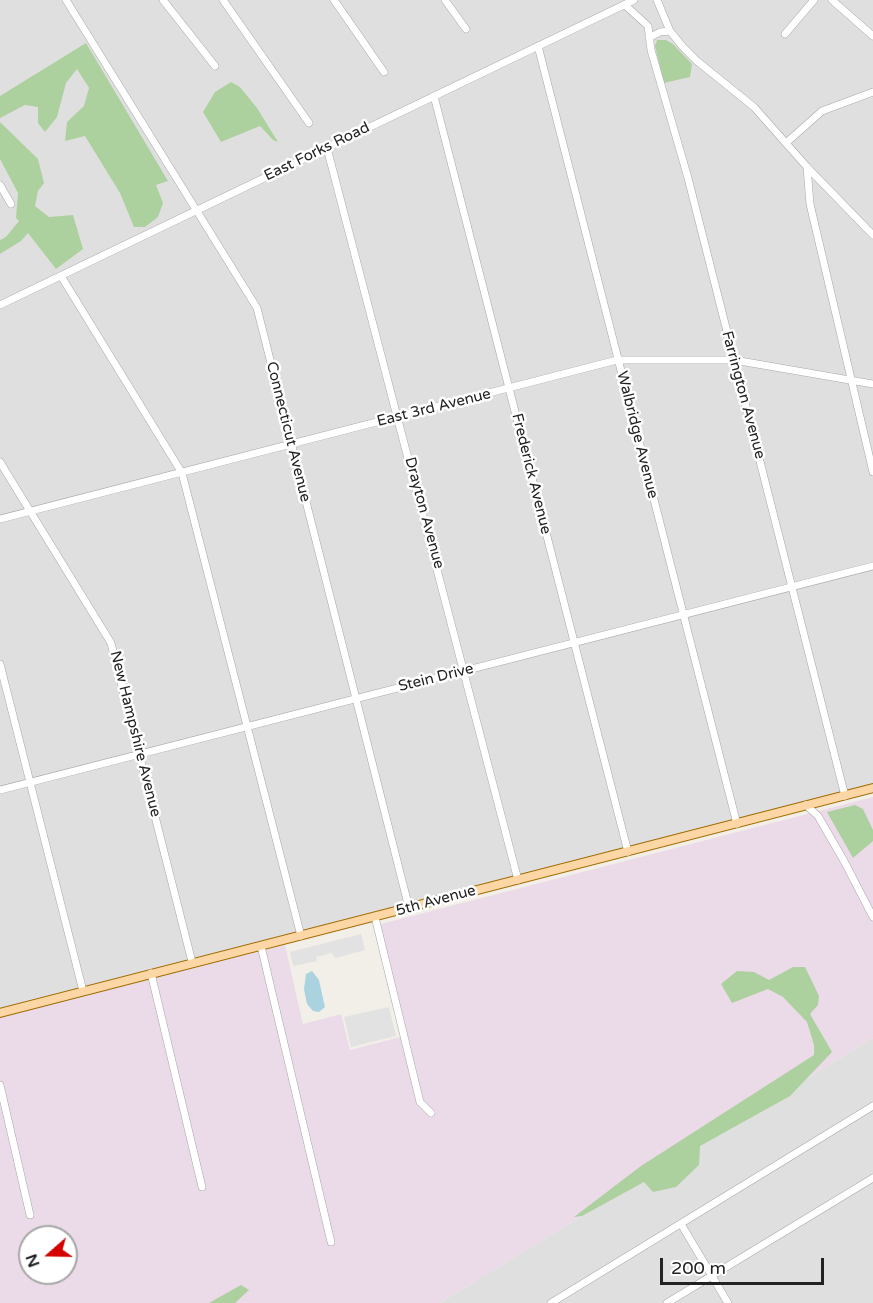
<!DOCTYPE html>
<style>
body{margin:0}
#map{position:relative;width:873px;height:1303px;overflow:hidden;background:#f2efe9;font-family:"Varela Round",sans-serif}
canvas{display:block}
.north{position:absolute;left:18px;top:1225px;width:60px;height:60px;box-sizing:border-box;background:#fff;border:2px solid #a7a7a7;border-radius:50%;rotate:250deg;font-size:16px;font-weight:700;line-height:24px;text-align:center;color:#222}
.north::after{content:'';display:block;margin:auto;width:21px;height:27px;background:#d40000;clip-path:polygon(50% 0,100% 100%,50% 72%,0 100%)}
.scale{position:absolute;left:660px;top:1258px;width:164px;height:27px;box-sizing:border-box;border:3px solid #222;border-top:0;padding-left:8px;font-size:18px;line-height:21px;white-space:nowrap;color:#222;-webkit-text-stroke:4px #fff;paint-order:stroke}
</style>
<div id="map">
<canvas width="873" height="1303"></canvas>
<div class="north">N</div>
<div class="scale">200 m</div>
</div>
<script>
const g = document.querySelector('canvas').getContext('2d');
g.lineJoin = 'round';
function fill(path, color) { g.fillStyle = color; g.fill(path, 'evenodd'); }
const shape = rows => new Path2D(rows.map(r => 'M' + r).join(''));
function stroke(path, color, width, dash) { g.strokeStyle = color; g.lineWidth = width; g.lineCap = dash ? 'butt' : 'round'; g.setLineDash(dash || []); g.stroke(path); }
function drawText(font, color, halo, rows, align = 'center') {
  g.font = font + ' "Varela Round",sans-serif'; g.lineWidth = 5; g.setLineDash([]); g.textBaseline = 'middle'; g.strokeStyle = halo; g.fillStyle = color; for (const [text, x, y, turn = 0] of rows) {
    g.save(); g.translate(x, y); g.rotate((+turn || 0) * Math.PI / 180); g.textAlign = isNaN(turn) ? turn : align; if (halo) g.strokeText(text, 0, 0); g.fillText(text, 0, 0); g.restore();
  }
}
const residential = shape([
 [0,0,873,0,873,787,0,1013],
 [873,1038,873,1303,440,1303,582,1216]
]);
const industrial = shape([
 [873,797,873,1038,440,1303,0,1303,0,1017,285,945,303,1024,341,1014,350,1050,404,1036,377,925],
 [30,1237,66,1237,66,1273,30,1273]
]);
const forest = shape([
 [657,40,666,40,673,44,692,64,690,77,664,83,655,46],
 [86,43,168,181,156,185,163,203,158,217,145,227,134,227,120,193,85,136,65,141,67,122,84,106,89,88,77,69,66,83,57,117,45,132,38,123,38,107,25,105,0,118,0,96],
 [231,82,240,87,257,108,278,142,273,140,260,126,221,142,203,112,215,92],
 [0,122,38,159,44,183,38,191,35,206,49,217,73,215,83,249,56,269,28,233,21,241,0,254,0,240,6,237,19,221,16,218,18,193,0,159],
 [855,805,863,809,873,830,873,841,853,858,827,812],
 [793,967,805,967,819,996,818,1005,810,1014,832,1052,790,1096,700,1146,699,1165,676,1187,653,1192,644,1182,582,1216,574,1217,641,1166,814,1055,814,1045,807,1022,783,997,768,989,732,1003,721,984,737,971,754,972,769,980],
 [241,1285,249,1290,235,1303,209,1303]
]);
const parking = shape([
 [361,934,365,950,335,958,332,953,316,957,317,961,293,966,290,952],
 [389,1007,396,1036,351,1047,344,1017]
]);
const water = shape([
 [312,971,319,980,324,1003,325,1007,319,1012,313,1011,307,1004,304,989,306,974]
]);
const minor = shape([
 [66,0,257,308,409,908],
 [163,0,215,66],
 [223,0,309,123],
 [334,0,384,72],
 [445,0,466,29],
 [657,0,670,31,683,47,697,61,754,107,807,167,873,235],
 [832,0,873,36],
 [625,5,648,26,651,50,688,178,845,796],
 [785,34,814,0],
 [649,38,660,32,670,31],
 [538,46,737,824],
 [434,96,628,852],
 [786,143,822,111,873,92],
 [327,148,518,880],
 [807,167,810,204,873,472],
 [0,185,11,204],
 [61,276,182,473,301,936],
 [0,305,634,0],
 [0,462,111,643,192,962],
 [0,519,617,360,734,360,873,384],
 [0,664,83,991],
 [0,790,873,566],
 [806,805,818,816,844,861,873,917],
 [375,917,420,1102,431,1113],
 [261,946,331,1242],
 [151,973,202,1187],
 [0,1085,30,1215],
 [681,1224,728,1303],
 [551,1303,873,1106],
 [667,1303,873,1178]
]);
const major = shape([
 [0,1013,873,788]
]);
const streetNames = [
 ["East Forks Road",317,152,-26],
 ["Farrington Avenue",743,395,75],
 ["East 3rd Avenue",434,408,-14],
 ["Connecticut Avenue",288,432,76],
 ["Walbridge Avenue",637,435,76],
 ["Frederick Avenue",531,474,76],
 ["Drayton Avenue",424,513,75],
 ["Stein Drive",436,678,-14],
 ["New Hampshire Avenue",135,734,76],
 ["5th Avenue",436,901,-15]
];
fill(residential, '#e0dfdf');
fill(industrial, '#ebdbe8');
fill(forest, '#add19e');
fill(parking, '#e2e2e2');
fill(water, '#aad3df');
stroke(minor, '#a9a9a9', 8);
stroke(major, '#a06b00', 10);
stroke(minor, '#fff', 7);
stroke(major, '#fcd6a4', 8);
drawText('15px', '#222', '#fff', streetNames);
</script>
